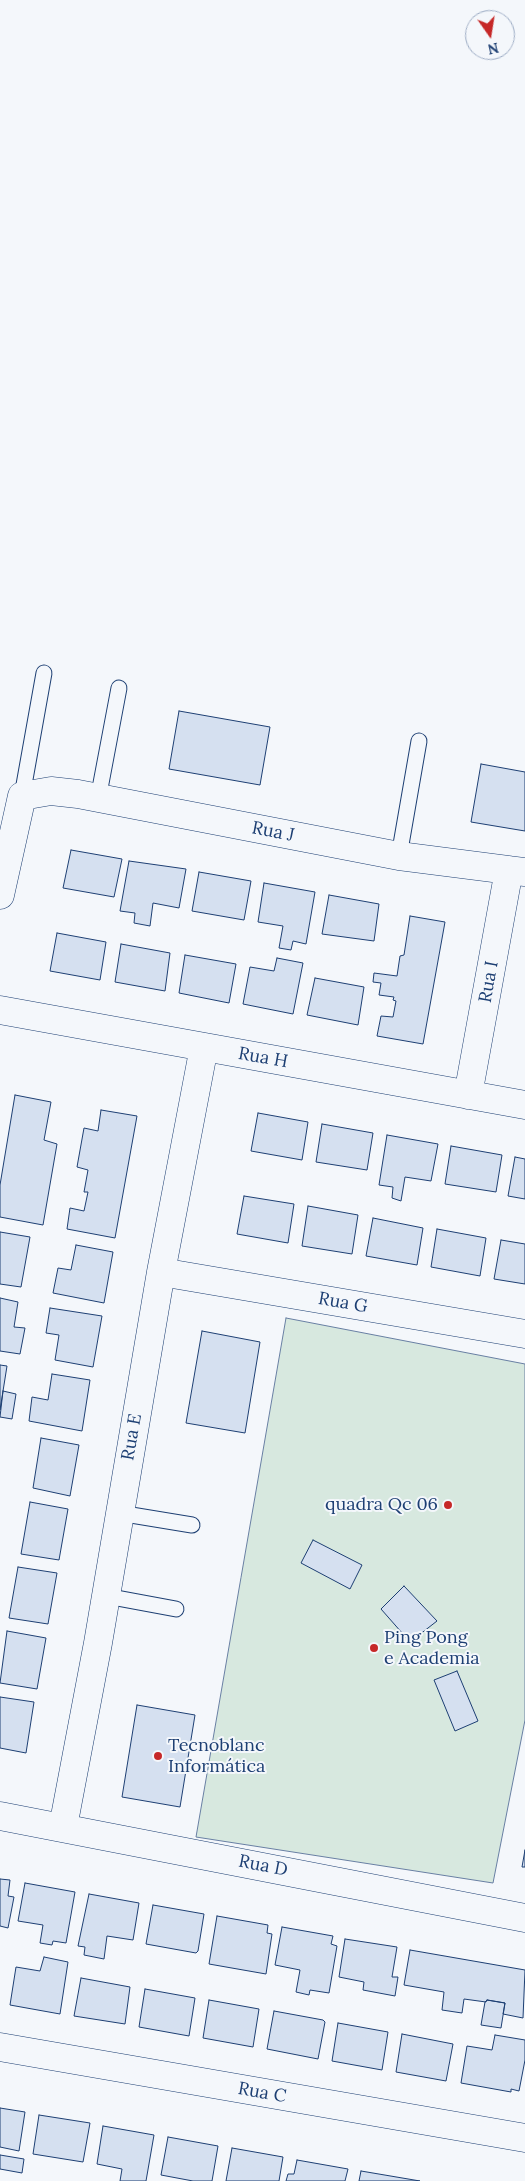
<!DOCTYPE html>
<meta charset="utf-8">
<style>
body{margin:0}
#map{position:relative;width:525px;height:2181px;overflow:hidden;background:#f4f7fb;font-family:Lora,serif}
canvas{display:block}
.north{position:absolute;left:465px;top:10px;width:50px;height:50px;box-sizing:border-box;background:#f4f7fb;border:1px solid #9eadc5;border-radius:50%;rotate:167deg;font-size:14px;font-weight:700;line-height:20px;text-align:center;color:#1d3f73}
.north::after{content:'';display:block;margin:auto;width:18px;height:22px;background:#c62828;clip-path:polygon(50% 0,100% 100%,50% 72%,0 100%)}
</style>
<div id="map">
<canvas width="525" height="2181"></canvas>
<div class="north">N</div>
</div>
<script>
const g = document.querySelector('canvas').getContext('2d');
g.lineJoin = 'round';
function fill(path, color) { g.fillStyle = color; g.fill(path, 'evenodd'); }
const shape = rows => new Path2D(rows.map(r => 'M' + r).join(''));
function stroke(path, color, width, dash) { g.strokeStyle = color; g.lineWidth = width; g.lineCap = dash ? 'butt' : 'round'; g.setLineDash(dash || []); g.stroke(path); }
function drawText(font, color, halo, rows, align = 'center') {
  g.font = font + ' Lora,serif'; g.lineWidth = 4; g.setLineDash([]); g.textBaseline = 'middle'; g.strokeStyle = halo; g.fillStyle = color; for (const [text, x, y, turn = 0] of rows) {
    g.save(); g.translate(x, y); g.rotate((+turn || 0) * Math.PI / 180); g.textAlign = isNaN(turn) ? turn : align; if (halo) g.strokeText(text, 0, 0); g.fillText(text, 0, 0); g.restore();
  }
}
const green = shape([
 [286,1318,525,1364,525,1720,493,1883,196,1837,286,1318]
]);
const building = shape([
 [179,711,270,727,260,785,169,769,179,711],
 [481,764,525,772,525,831,471,822,481,764],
 [71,850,122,859,114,897,63,888,71,850],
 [129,861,186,869,179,908,153,903,150,926,134,923,135,913,120,911,129,861],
 [199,872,251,881,244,920,192,911,199,872],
 [264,883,315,892,306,944,293,941,291,950,279,948,283,926,258,922,264,883],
 [329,895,379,904,374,941,322,934,329,895],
 [410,916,445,922,423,1044,377,1036,381,1016,393,1017,396,1001,393,1000,394,997,379,995,381,983,373,982,374,973,397,976,400,956,404,955,410,916],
 [57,933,106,942,100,980,50,971,57,933],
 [121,944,170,953,165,991,115,982,121,944],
 [185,955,236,964,229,1003,179,993,185,955],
 [277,958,303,963,293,1014,243,1004,250,967,274,971,277,958],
 [315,978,364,987,358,1025,307,1015,315,978],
 [15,1095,51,1102,44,1140,57,1144,43,1225,0,1217,0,1185,15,1095],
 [101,1110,137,1116,115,1238,67,1229,70,1208,84,1211,88,1192,84,1192,88,1170,77,1167,84,1128,98,1131,101,1110],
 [258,1113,308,1122,302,1160,251,1151,258,1113],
 [322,1124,373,1133,367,1170,316,1162,322,1124],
 [387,1135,438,1144,431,1181,405,1177,401,1201,392,1198,393,1187,379,1185,387,1135],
 [451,1146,502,1155,496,1192,445,1184,451,1146],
 [515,1157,525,1159,525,1199,508,1196,515,1157],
 [244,1196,294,1204,288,1243,237,1234,244,1196],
 [308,1206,358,1215,352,1254,302,1246,308,1206],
 [373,1218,423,1228,417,1265,366,1256,373,1218],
 [437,1229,486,1238,480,1276,431,1267,437,1229],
 [0,1232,30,1237,21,1287,0,1284,0,1232],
 [501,1240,525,1244,525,1284,494,1279,501,1240],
 [76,1245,113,1252,104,1303,53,1293,58,1268,71,1270,76,1245],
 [0,1298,18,1302,14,1327,25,1328,20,1354,0,1351,0,1298],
 [50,1308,102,1316,93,1367,55,1360,59,1335,46,1333,50,1308],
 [202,1331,260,1342,245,1433,186,1423,202,1331],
 [0,1365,7,1366,0,1410,0,1365],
 [52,1374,90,1380,82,1431,29,1421,32,1397,48,1400,52,1374],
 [3,1391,16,1394,12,1419,0,1417,3,1391],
 [41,1438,79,1445,70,1496,33,1488,41,1438],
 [30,1502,68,1509,59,1560,21,1554,30,1502],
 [313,1540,362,1565,350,1589,301,1563,313,1540],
 [18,1567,57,1573,48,1624,9,1618,18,1567],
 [404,1586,437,1621,410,1642,381,1609,404,1586],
 [7,1631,46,1638,37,1689,0,1683,7,1631],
 [457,1671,478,1721,455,1731,434,1680,457,1671],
 [0,1697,34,1702,26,1753,0,1748,0,1697],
 [137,1705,195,1715,180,1807,122,1797,137,1705],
 [525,1850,525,1867,522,1867,525,1850],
 [0,1879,10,1880,8,1896,14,1897,8,1928,0,1926,0,1879],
 [25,1883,75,1892,66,1943,53,1941,52,1945,40,1943,43,1925,18,1921,25,1883],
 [89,1894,139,1903,133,1940,107,1936,104,1959,84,1955,85,1947,78,1946,89,1894],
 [153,1905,204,1914,198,1951,196,1953,146,1944,153,1905],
 [217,1916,268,1925,267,1933,272,1934,266,1974,209,1964,217,1916],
 [282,1927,333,1936,331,1944,337,1946,329,1993,310,1990,309,1995,296,1992,300,1970,275,1965,282,1927],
 [345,1939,397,1947,392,1977,398,1977,395,1996,363,1990,364,1982,339,1977,345,1939],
 [410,1950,525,1970,523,2018,503,2014,505,2003,487,2000,486,2002,464,1999,462,2013,442,2010,444,1992,404,1985,410,1950],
 [44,1957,68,1962,60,2014,10,2005,16,1967,40,1971,44,1957],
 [81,1978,130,1987,125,2024,74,2016,81,1978],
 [145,1989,195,1998,189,2036,139,2027,145,1989],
 [209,2000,259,2009,253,2047,203,2038,209,2000],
 [487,2000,505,2003,501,2028,481,2025,485,2002,487,2000],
 [274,2011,323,2020,325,2022,318,2059,267,2049,274,2011],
 [338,2023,388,2032,382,2070,332,2061,338,2023],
 [402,2034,453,2044,446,2081,396,2072,402,2034],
 [495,2035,525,2040,525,2060,519,2091,511,2089,511,2092,461,2083,467,2046,492,2050,495,2035],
 [0,2108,25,2112,19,2151,0,2147,0,2108],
 [39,2115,90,2123,83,2162,33,2154,39,2115],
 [103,2126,154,2135,146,2181,120,2181,122,2169,97,2164,103,2126],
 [168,2137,218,2146,212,2181,193,2181,161,2175,168,2137],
 [232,2148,283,2157,279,2181,226,2181,232,2148],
 [0,2155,24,2159,22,2173,0,2169,0,2155],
 [297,2160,348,2169,345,2181,286,2181,288,2174,294,2174,297,2160],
 [361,2171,420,2181,359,2181,361,2171]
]);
const lane = shape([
 [22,796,44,673],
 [98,799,119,688],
 [399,856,419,741],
 [119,1513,192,1525],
 [106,1596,176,1609]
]);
const street = shape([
 [0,895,22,796,51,791,78,794,399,856,525,872],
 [0,1010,525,1105],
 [468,1095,509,870],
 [161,1272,525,1334],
 [0,1816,525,1918],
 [63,1827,98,1643,161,1272,204,1047],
 [0,2047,525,2138]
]);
const markers = [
 [448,1505,5,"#c62828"],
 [374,1648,5,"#c62828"],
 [158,1756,5,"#c62828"]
];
const streetNames = [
 ["Rua J",273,832,11],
 ["Rua I",489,982,-80],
 ["Rua H",263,1058,10],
 ["Rua G",343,1303,10],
 ["Rua E",132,1437,-80],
 ["Rua D",263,1866,11],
 ["Rua C",262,2093,10]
];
const poiNames = [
 ["quadra Qc 06",438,1505,"right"],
 ["Ping Pong",384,1638],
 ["e Academia",384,1659],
 ["Tecnoblanc",168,1746],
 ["Informática",168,1767]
];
fill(green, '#d7e8df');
stroke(green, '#687fa3', 1);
fill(building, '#d5e0f0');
stroke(building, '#1d3f73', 1);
stroke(lane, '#1d3f73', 17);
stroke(street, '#1d3f73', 29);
stroke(lane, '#f4f7fb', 15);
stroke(street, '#f4f7fb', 28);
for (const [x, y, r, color] of markers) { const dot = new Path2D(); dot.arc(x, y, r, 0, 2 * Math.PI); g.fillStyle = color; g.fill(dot); stroke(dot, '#f4f7fb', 2); }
drawText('18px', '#1d3f73', '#f4f7fb', streetNames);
drawText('18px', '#1d3f73', '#f4f7fb', poiNames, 'left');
</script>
